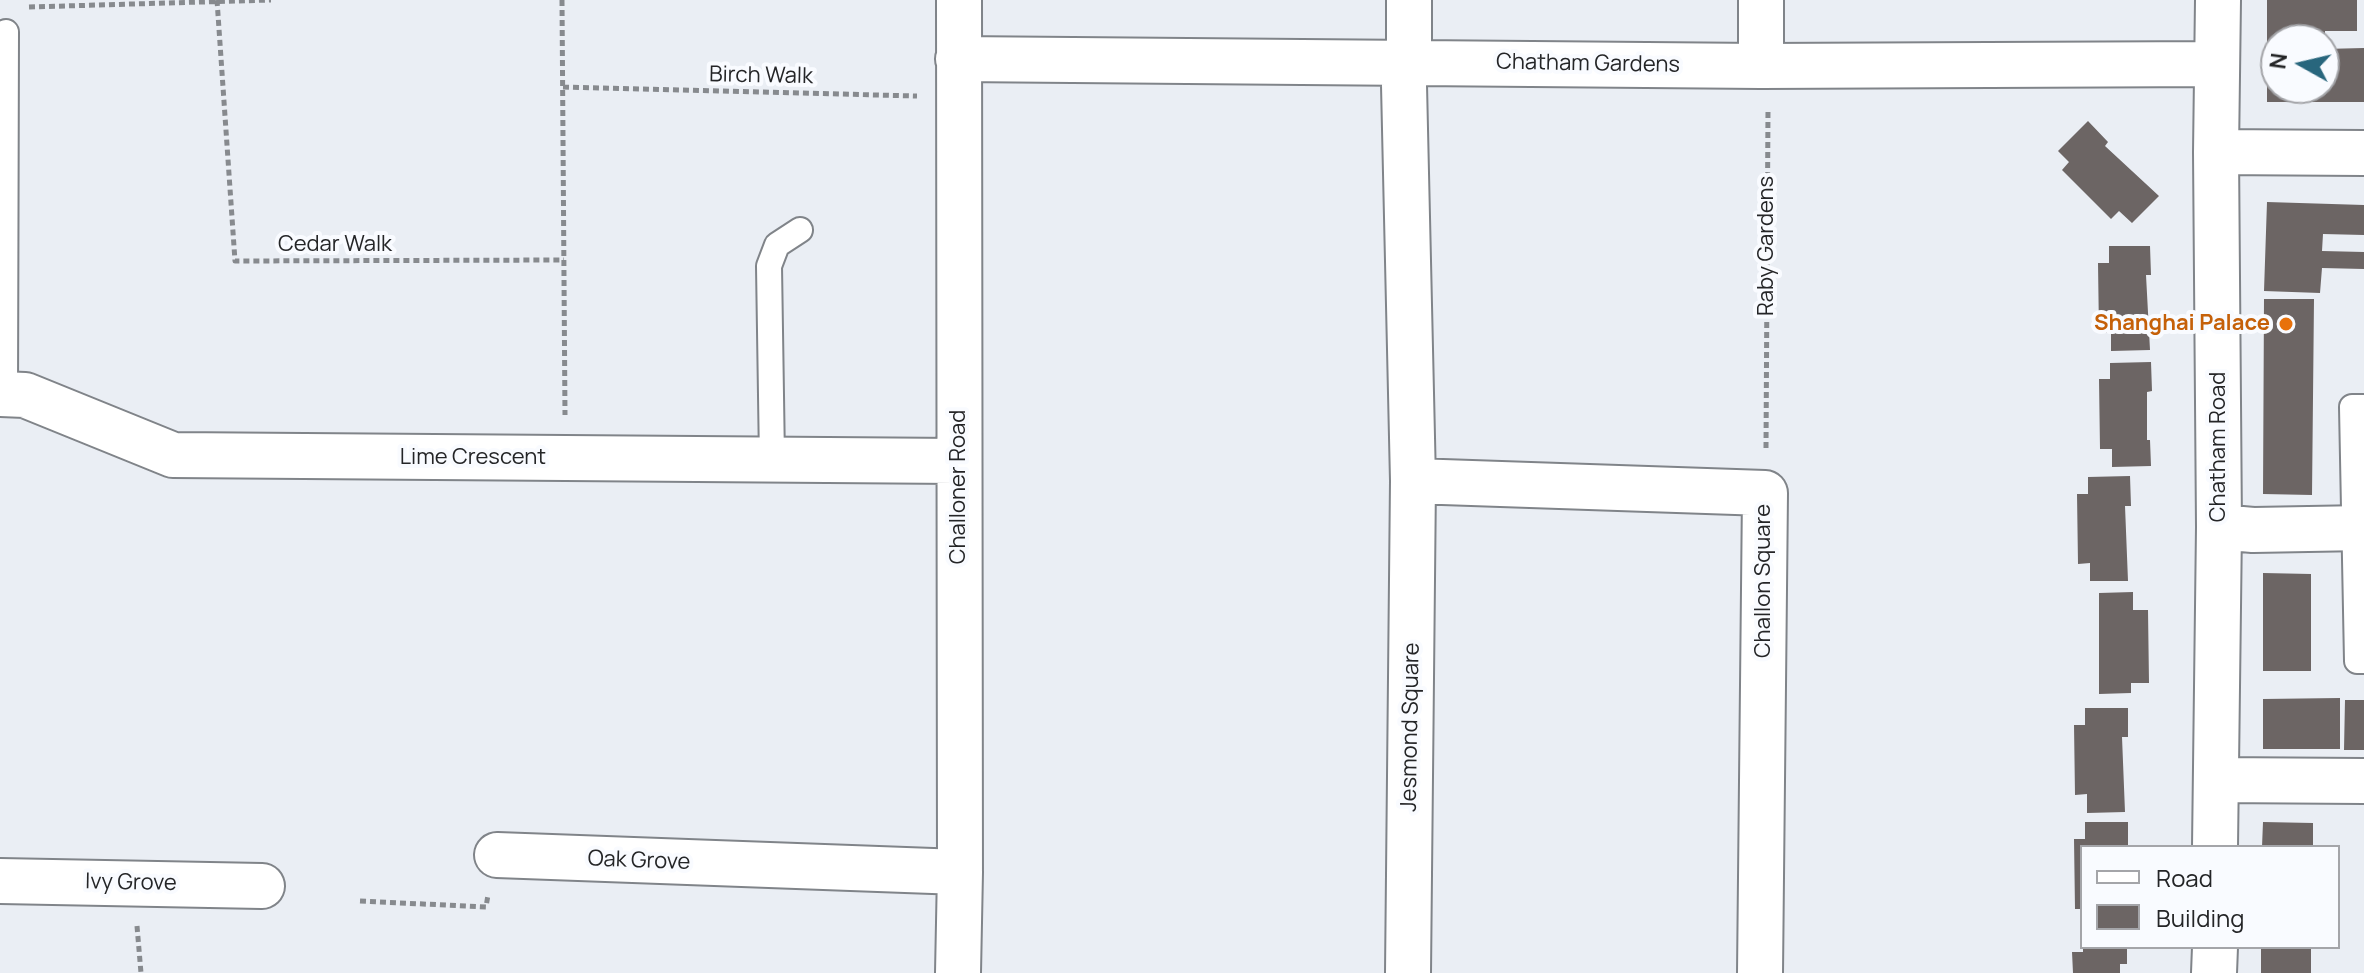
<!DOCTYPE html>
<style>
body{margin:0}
#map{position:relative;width:2364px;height:973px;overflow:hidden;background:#eaeef4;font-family:Manrope,sans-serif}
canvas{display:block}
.legend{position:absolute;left:2080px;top:845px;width:260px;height:104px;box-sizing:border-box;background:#f9fbff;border:2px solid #a4a5a9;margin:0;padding:10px 14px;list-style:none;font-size:24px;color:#242527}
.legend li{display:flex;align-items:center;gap:16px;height:40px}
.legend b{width:40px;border:2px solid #a4a5a9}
.north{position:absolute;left:2260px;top:24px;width:80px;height:80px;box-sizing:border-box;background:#f9fbff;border:2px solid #a4a5a9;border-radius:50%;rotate:278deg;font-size:22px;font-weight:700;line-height:32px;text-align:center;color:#242527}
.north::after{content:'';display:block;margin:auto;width:28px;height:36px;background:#28667d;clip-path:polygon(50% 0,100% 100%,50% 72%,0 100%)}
</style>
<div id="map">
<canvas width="2364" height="973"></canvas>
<ul class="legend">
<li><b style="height:10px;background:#fff"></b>Road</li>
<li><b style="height:22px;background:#6c6564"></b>Building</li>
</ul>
<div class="north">N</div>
</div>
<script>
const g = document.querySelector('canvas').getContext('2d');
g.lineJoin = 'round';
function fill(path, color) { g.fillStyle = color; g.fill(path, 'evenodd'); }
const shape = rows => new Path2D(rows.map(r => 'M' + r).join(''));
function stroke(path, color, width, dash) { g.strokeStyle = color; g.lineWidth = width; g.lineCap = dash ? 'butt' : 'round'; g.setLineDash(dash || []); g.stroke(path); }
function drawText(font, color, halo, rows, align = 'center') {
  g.font = font + ' Manrope,sans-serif'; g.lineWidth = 8; g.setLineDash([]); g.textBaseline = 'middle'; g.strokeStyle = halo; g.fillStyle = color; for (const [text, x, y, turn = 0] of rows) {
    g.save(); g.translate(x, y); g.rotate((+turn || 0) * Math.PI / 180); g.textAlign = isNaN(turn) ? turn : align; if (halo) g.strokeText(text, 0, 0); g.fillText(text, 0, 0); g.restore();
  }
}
const building = shape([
 [2267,0,2357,0,2357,31,2325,31,2325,40,2276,40,2276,88,2324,88,2324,49,2364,48,2364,102,2267,102],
 [2088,121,2108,142,2105,146,2159,196,2132,223,2119,211,2111,219,2062,170,2069,162,2058,151],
 [2267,202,2364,205,2364,235,2323,234,2322,251,2364,252,2364,269,2322,268,2320,293,2264,291],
 [2109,246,2150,246,2151,275,2146,275,2150,350,2111,351,2111,333,2099,333,2098,263,2109,263],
 [2264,299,2314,299,2312,495,2263,494],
 [2151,362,2152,391,2147,392,2147,440,2150,440,2151,466,2112,467,2112,449,2100,449,2099,379,2110,379,2110,363],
 [2130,476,2131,506,2125,506,2128,581,2090,581,2090,563,2078,564,2077,494,2088,494,2088,477],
 [2263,573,2311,574,2311,671,2263,671],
 [2133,592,2133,610,2148,610,2149,683,2131,683,2131,693,2099,694,2099,593],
 [2340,698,2340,749,2263,749,2263,699],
 [2345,700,2364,700,2364,750,2344,750],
 [2085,708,2128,708,2128,737,2122,737,2125,812,2087,813,2087,794,2075,795,2074,725,2085,725],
 [2085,822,2128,822,2128,847,2082,847,2082,909,2075,909,2074,839,2085,839],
 [2263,822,2313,823,2313,847,2262,847],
 [2083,947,2127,947,2127,964,2120,964,2120,973,2073,973,2072,952,2083,952],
 [2261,947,2311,947,2311,973,2261,973]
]);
const path = shape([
 [217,0,235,261,564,260],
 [562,0,565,415],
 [29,7,271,0],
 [563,87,917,96],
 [1766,448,1768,110],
 [360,901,486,907,488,895],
 [137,926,141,973]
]);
const lane = shape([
 [5,394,6,32],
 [2364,407,2352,407,2357,661,2364,661],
 [772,460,769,266,777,245,800,230]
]);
const street = shape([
 [1761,0,1761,66],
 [958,59,1761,66,2217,64],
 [2216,152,2364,153],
 [0,394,25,395,173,455,958,461],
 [1413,481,1765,493,1760,973],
 [2219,527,2253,530,2364,528],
 [2216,780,2364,781],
 [2215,847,2219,527,2216,152,2218,0],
 [497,855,960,872],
 [0,881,262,886],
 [958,973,960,872,959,0],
 [1408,973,1413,481,1404,85,1409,41,1409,0],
 [2214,973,2215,947]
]);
const markers = [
 [2286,324,8,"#e8710a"]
];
const streetNames = [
 ["Chatham Gardens",1588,64,1],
 ["Birch Walk",761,76,1],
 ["Cedar Walk",335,245],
 ["Raby Gardens",1767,246,-90],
 ["Chatham Road",2219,447,-90],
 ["Lime Crescent",473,458],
 ["Challoner Road",959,487,-90],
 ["Challon Square",1764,581,-90],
 ["Jesmond Square",1411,727,-89],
 ["Oak Grove",639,861,2],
 ["Ivy Grove",131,883,1]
];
const foodNames = [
 ["Shanghai Palace",2270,324]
];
fill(building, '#6c6564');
stroke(lane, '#808489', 28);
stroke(street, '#808489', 48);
stroke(path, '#878a8e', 5, [6, 4]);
stroke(lane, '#fff', 24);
stroke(street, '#fff', 44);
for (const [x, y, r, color] of markers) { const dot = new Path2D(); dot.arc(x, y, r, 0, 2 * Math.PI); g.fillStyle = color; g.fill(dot); stroke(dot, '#f9fbff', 3); }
drawText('22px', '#242527', '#f9fbff', streetNames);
drawText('bold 22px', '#c56008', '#f9fbff', foodNames, 'right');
</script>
